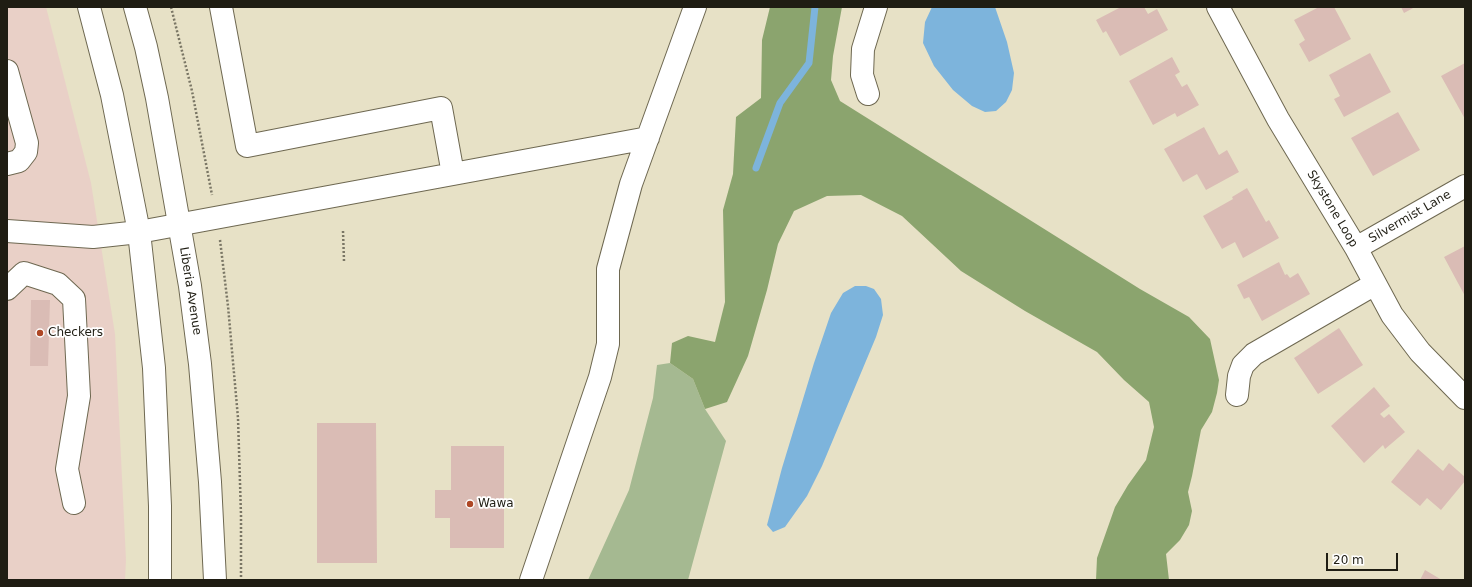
<!DOCTYPE html>
<style>
body{margin:0}
#map{position:relative;width:1472px;height:587px;overflow:hidden;background:#e7e1c6;font-family:"DejaVu Sans",sans-serif}
canvas{display:block}
.frame{position:absolute;inset:0;border:8px solid #1f1d13;pointer-events:none}
.scale{position:absolute;left:1326px;top:553px;width:72px;height:18px;box-sizing:border-box;border:2px solid #1f1d13;border-top:0;padding-left:5px;font-size:12px;line-height:14px;white-space:nowrap;color:#1f1d13;-webkit-text-stroke:3px #fff;paint-order:stroke}
</style>
<div id="map">
<canvas width="1472" height="587"></canvas>
<div class="frame"></div>
<div class="scale">20 m</div>
</div>
<script>
const g = document.querySelector('canvas').getContext('2d');
g.lineJoin = 'round';
function fill(path, color) { g.fillStyle = color; g.fill(path, 'evenodd'); }
const shape = rows => new Path2D(rows.map(r => 'M' + r).join(''));
function stroke(path, color, width, dash) { g.strokeStyle = color; g.lineWidth = width; g.lineCap = dash ? 'butt' : 'round'; g.setLineDash(dash || []); g.stroke(path); }
function drawText(font, color, halo, rows, align = 'center') {
  g.font = font + ' "DejaVu Sans",sans-serif'; g.lineWidth = 3.5; g.setLineDash([]); g.textBaseline = 'middle'; g.strokeStyle = halo; g.fillStyle = color; for (const [text, x, y, turn = 0] of rows) {
    g.save(); g.translate(x, y); g.rotate((+turn || 0) * Math.PI / 180); g.textAlign = isNaN(turn) ? turn : align; if (halo) g.strokeText(text, 0, 0); g.fillText(text, 0, 0); g.restore();
  }
}
const commercial = shape([
 [7,7,46,7,91,183,115,334,126,560,125,580,7,580]
]);
const green = shape([
 [670,363,693,379,705,409,726,441,688,580,588,580,629,490,653,398,657,365]
]);
const forest = shape([
 [770,7,842,7,833,56,831,80,840,101,1140,289,1189,317,1210,339,1219,380,1217,393,1212,412,1201,430,1192,476,1188,492,1192,511,1189,525,1180,540,1166,554,1169,580,1096,580,1097,558,1115,507,1128,485,1146,460,1154,427,1149,402,1124,380,1097,352,1025,311,961,271,902,216,861,195,827,196,794,211,778,244,767,290,748,356,727,402,705,409,693,379,670,363,672,343,688,336,715,342,725,302,723,210,733,174,736,117,761,98,762,40]
]);
const water = shape([
 [932,7,995,7,1007,42,1014,73,1012,90,1006,102,996,111,985,112,972,106,953,90,934,66,923,43,925,22],
 [855,286,866,286,874,289,881,299,883,315,876,337,822,466,807,496,785,527,773,532,767,525,782,468,814,363,831,313,843,293]
]);
const stream = shape([
 [756,168,780,103,809,63,815,7]
]);
const building = shape([
 [1121,7,1144,7,1148,14,1157,9,1168,30,1120,56,1106,31,1103,33,1096,20],
 [1319,7,1334,7,1351,39,1309,62,1299,44,1305,40,1294,20],
 [1401,7,1415,7,1404,13],
 [1370,53,1391,92,1344,117,1334,99,1340,96,1329,75],
 [1172,57,1180,72,1175,75,1182,87,1187,84,1199,105,1177,117,1175,113,1153,125,1129,81],
 [1465,63,1465,119,1441,76],
 [1398,112,1420,150,1373,176,1351,138],
 [1204,127,1219,155,1227,150,1239,172,1206,190,1197,174,1183,182,1164,149],
 [1247,188,1266,222,1269,220,1279,238,1243,258,1235,242,1222,249,1203,216,1233,199,1232,197],
 [1465,246,1465,296,1444,257],
 [1279,262,1285,275,1287,274,1290,278,1298,273,1310,294,1262,321,1249,297,1244,299,1237,285],
 [31,300,50,300,48,366,30,366],
 [1339,328,1363,365,1318,394,1294,358],
 [1374,387,1390,406,1380,414,1384,418,1389,414,1405,432,1385,449,1383,445,1364,463,1331,426],
 [317,423,376,423,377,563,317,563],
 [451,446,504,446,504,548,450,548,450,518,435,518,435,490,451,490],
 [1418,449,1443,471,1449,463,1465,477,1465,481,1441,510,1427,498,1420,506,1391,482],
 [1425,570,1442,580,1420,580]
]);
const path = shape([
 [171,7,192,91,212,195],
 [343,231,344,261],
 [220,240,228,306,238,418,241,515,241,580]
]);
const minor = shape([
 [221,7,247,146,441,108,453,174],
 [1218,7,1278,119,1356,248,1392,315,1420,352,1465,398],
 [7,71,27,143,26,152,19,161,7,164],
 [868,94,862,75,863,49,876,7],
 [7,231,93,237,139,232,648,138],
 [1356,248,1465,186],
 [7,289,24,273,58,284,74,299,79,396,67,469,74,503],
 [1237,395,1239,376,1243,365,1254,354,1375,284],
 [531,580,600,377,608,344,608,269,631,184,695,7]
]);
const highway = shape([
 [89,7,112,95,139,232,154,368,160,506,160,580],
 [135,7,146,47,157,98,190,286,200,364,210,482,215,580]
]);
const markers = [
 [40,333,4,"#ae4725"],
 [470,504,4,"#ae4725"]
];
const streetNames = [
 ["Skystone Loop",1332,209,59],
 ["Silvermist Lane",1410,217,-30],
 ["Liberia Avenue",190,291,81]
];
const poiNames = [
 ["Checkers",48,333],
 ["Wawa",478,504]
];
fill(commercial, '#e9d0c7');
fill(green, '#a5b991');
fill(forest, '#8ba46e');
fill(water, '#7db4dc');
stroke(stream, '#7db4dc', 7);
fill(building, '#dabcb5');
stroke(minor, '#6e6851', 24);
stroke(highway, '#6e6851', 24);
stroke(path, '#7a7665', 2.5, [2, 2]);
stroke(minor, '#fff', 22);
stroke(highway, '#fff', 22);
for (const [x, y, r, color] of markers) { const dot = new Path2D(); dot.arc(x, y, r, 0, 2 * Math.PI); g.fillStyle = color; g.fill(dot); stroke(dot, '#fff', 1.5); }
drawText('12px', '#1f1d13', '#fff', streetNames);
drawText('12px', '#1f1d13', '#fff', poiNames, 'left');
</script>
